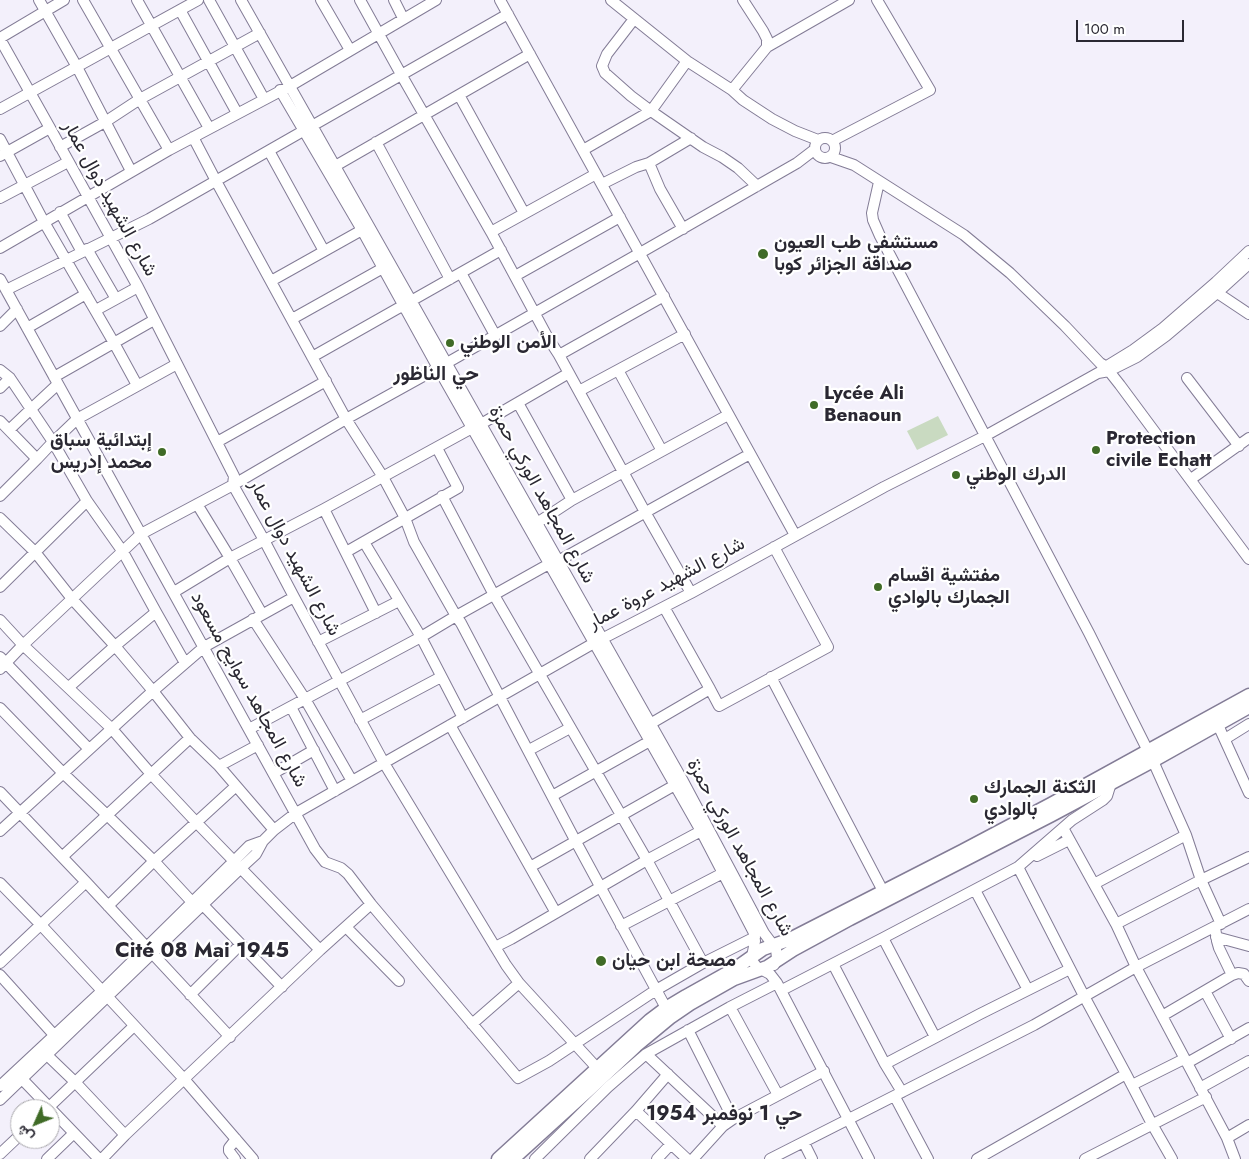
<!DOCTYPE html>
<meta charset="utf-8">
<style>
body{margin:0}
#map{position:relative;width:1249px;height:1159px;overflow:hidden;background:#f3f0fb;font-family:Jost,Vazirmatn,sans-serif}
canvas{display:block}
.north{position:absolute;left:10px;top:1099px;width:50px;height:50px;box-sizing:border-box;background:#fff;border:1px solid #aaa9ad;border-radius:50%;rotate:226deg;font-size:14px;font-weight:700;line-height:20px;text-align:center;color:#2a2832}
.north::after{content:'';display:block;margin:auto;width:18px;height:22px;background:#406b27;clip-path:polygon(50% 0,100% 100%,50% 72%,0 100%)}
.scale{position:absolute;left:1076px;top:20px;width:108px;height:22px;box-sizing:border-box;border:2px solid #2a2832;border-top:0;padding-left:6px;font-size:15px;line-height:18px;white-space:nowrap;color:#2a2832;-webkit-text-stroke:4px #fff;paint-order:stroke}
</style>
<div id="map">
<canvas width="1249" height="1159"></canvas>
<div class="north">ش</div>
<div class="scale">100 m</div>
</div>
<script>
const g = document.querySelector('canvas').getContext('2d');
g.lineJoin = 'round';
function fill(path, color) { g.fillStyle = color; g.fill(path, 'evenodd'); }
const shape = rows => new Path2D(rows.map(r => 'M' + r).join(''));
function stroke(path, color, width, dash) { g.strokeStyle = color; g.lineWidth = width; g.lineCap = dash ? 'butt' : 'round'; g.setLineDash(dash || []); g.stroke(path); }
function drawText(font, color, halo, rows, align = 'center') {
  g.font = font + ' Jost,Vazirmatn,sans-serif'; g.lineWidth = 4.5; g.setLineDash([]); g.textBaseline = 'middle'; g.strokeStyle = halo; g.fillStyle = color; for (const [text, x, y, turn = 0] of rows) {
    g.save(); g.translate(x, y); g.rotate((+turn || 0) * Math.PI / 180); g.textAlign = isNaN(turn) ? turn : align; if (halo) g.strokeText(text, 0, 0); g.fillText(text, 0, 0); g.restore();
  }
}
const green = shape([
 [938,416,948,435,917,450,907,431]
]);
const minor = shape([
 [39,0,77,67,131,171],
 [83,0,169,150],
 [137,0,209,128],
 [209,0,264,99],
 [241,0,683,781,764,933,776,949,777,958,774,965],
 [321,0,350,50],
 [360,0,402,76,491,232,548,338,559,355,645,512,691,593],
 [394,0,403,18],
 [500,0,795,535],
 [611,0,687,61,732,90,743,100,772,119,795,131,818,140],
 [180,10,237,113],
 [634,19,607,54,602,66,605,73,631,96,651,111,703,147,722,157,738,168,757,186],
 [0,38,64,0],
 [0,39,50,128,138,287,234,476,233,485,264,540,294,597,384,763,506,965,519,983,597,1068],
 [767,47,849,0],
 [280,90,362,230,438,368,701,831,754,933,755,941,752,957,753,962,757,967,770,974,777,983,869,1159],
 [732,90,767,47,767,39,763,31,743,0],
 [459,95,524,213],
 [0,109,198,0],
 [193,137,216,181,346,419,383,477,405,518,414,542,456,616,461,623,575,840,666,1008],
 '815 148a10 10 0 1 1 20 0a10 10 0 1 1-20 0Z',
 [0,139,44,222,114,343,137,385],
 [832,141,930,90,877,0],
 [376,142,450,279],
 [60,147,105,122,140,99,260,33],
 [583,150,651,111,687,61],
 [269,151,324,251],
 [0,156,50,128],
 [831,157,854,165,964,235,1010,273,1065,326,1100,363,1105,366,1120,385,1249,559],
 [649,163,691,138],
 [330,169,530,54],
 [879,182,872,213,873,220,880,236,1089,633,1148,751],
 [602,184,636,167,649,163,660,189,683,229],
 [0,198,68,162],
 [60,212,82,252],
 [491,232,596,174],
 [0,248,169,150,290,86,436,0],
 [87,249,116,299],
 [461,273,495,335],
 [515,276,620,217],
 [0,279,315,849,325,862,341,868,348,874,371,904,518,1078,549,1061,656,990,703,963,755,937],
 [271,281,362,230],
 [6,290,149,219,508,14],
 [1213,290,1249,314],
 [96,310,138,287],
 [292,319,383,268],
 [0,326,17,309],
 [27,328,86,294],
 [559,355,664,296],
 [312,357,501,250],
 [1102,369,1133,350,1163,328,1216,282,1249,251],
 [0,370,10,378,53,442,87,501,123,552,156,612,185,663],
 [618,370,662,451],
 [54,377,154,320],
 [1187,378,1239,446],
 [0,388,10,378],
 [579,391,685,334],
 [518,403,572,500],
 [0,421,37,459],
 [481,424,569,373],
 [9,430,31,409,58,384],
 [217,442,326,381],
 [1191,479,1249,438],
 [0,496,37,459,53,442,77,419,177,364],
 [442,496,494,595,647,860,703,963],
 [197,504,230,558,262,614],
 [324,509,376,613],
 [0,518,35,552,73,600,115,646,153,691,190,738,219,766,274,830],
 [537,523,572,500,728,415],
 [364,542,421,637,463,718],
 [346,552,458,488,437,448],
 [558,561,750,454],
 [0,587,87,501],
 [174,592,230,558,324,509,472,428],
 [253,619,305,699,352,781],
 [0,620,23,645,112,729,151,774,196,822,320,950],
 [318,642,399,601],
 [0,657,89,749],
 [0,669,23,645,141,534,233,485,346,419,438,368,640,253,797,163,814,150],
 [771,677,883,891],
 [69,687,115,646,156,612],
 [710,689,719,706,828,647,774,547],
 [291,707,335,791],
 [0,708,64,774,107,815,154,861,192,902],
 [360,720,441,677],
 [650,724,710,689,664,607],
 [450,725,556,913],
 [1218,725,1249,793],
 [249,729,421,637,456,616,549,564],
 [1225,739,1249,724],
 [529,750,570,728],
 [1153,761,1186,835,1201,880,1221,924],
 [219,766,258,745],
 [274,773,314,750],
 [0,792,86,882,230,1037],
 [552,796,650,741],
 [1063,828,1116,924,1136,967,1227,1138,1235,1159],
 [0,831,153,691,204,647,294,597],
 [1037,856,1069,840],
 [62,857,190,738],
 [530,867,675,785],
 [1018,867,1084,996,1126,1074,1152,1124,1172,1159],
 [0,883,41,925,184,1079,253,1159],
 [1094,884,1186,835],
 [975,890,1028,990],
 [203,905,282,987],
 [108,906,154,861,236,786],
 [1116,924,1201,880,1249,857],
 [621,926,723,873],
 [346,927,399,981],
 [1215,927,1217,941,1219,948,1232,975,1238,973,1244,974,1249,981],
 [1216,937,1249,946],
 [883,938,935,1037],
 [495,947,511,939,647,860,701,831],
 [0,963,86,882],
 [833,964,885,1064,902,1092],
 [0,975,55,1036],
 [782,990,883,938,1018,867,1072,820,1103,800,1107,796,1111,783],
 [1205,991,1231,1039],
 [190,995,241,944],
 [730,1007,778,1095],
 [1162,1016,1232,975],
 [472,1024,519,983],
 [688,1030,733,1119],
 [646,1054,723,1126],
 [48,1056,75,1082,125,1135],
 [1187,1063,1249,1028],
 [885,1064,980,1014,1070,969],
 [22,1079,99,1159],
 [1132,1085,1184,1059],
 [0,1086,102,991,234,861,249,846,263,841],
 [1200,1088,1249,1061],
 [895,1097,928,1159],
 [0,1100,241,868,256,854,263,841,274,830,296,813,594,643,691,593,884,487,985,436,1098,373,1109,371,1137,357,1166,336,1217,293,1249,264],
 [47,1109,134,1026],
 [636,1111,687,1159],
 [1227,1138,1249,1125],
 [804,1143,812,1159],
 [0,1154,20,1135],
 [47,1159,74,1133],
 [102,1159,125,1135,320,950,371,904],
 [235,1159,229,1151,229,1148,236,1139],
 [535,1159,608,1087,646,1054,730,1007,777,983],
 [590,1159,636,1111,668,1074],
 [657,1159,671,1144],
 [693,1159,723,1126,733,1119,824,1071],
 [770,1159,1034,1025,1136,967,1249,909],
 [977,1159,1126,1074],
 [1085,1159,1206,1097]
]);
const major = shape([
 [498,1159,650,1020,666,1008,686,996,736,968,763,949,788,940,962,851,1051,804,1249,695],
 [513,1159,590,1089,636,1046,671,1017,690,1004,734,979,767,967,793,950,850,919,1052,815,1153,761,1249,707]
]);
const markers = [
 [763,254,6,"#406b27"],
 [450,343,5,"#406b27"],
 [814,405,5,"#406b27"],
 [1096,450,5,"#406b27"],
 [162,452,5,"#406b27"],
 [956,475,5,"#406b27"],
 [878,587,5,"#406b27"],
 [974,799,5,"#406b27"],
 [601,961,6,"#406b27"]
];
const streetNames = [
 ["شارع الشهيد دوال عمار",109,199,61],
 ["شارع المجاهد الوركي حمزة",541,495,61],
 ["شارع الشهيد دوال عمار",294,558,62],
 ["شارع الشهيد عروة عمار",667,584,-28],
 ["شارع المجاهد سوايح مسعود",248,690,61],
 ["شارع المجاهد الوركي حمزة",739,848,61]
];
const poiNames = [
 ["مستشفى طب العيون",774,243],
 ["صداقة الجزائر كوبا",774,265],
 ["الأمن الوطني",460,343],
 ["Lycée Ali",824,394],
 ["Benaoun",824,416],
 ["Protection",1106,439],
 ["civile Echatt",1106,461],
 ["إبتدائية سباق",152,441,"right"],
 ["محمد إدريس",152,463,"right"],
 ["الدرك الوطني",966,475],
 ["مفتشية اقسام",888,576],
 ["الجمارك بالوادي",888,598],
 ["الثكنة الجمارك",984,788],
 ["بالوادي",984,810],
 ["مصحة ابن حيان",612,961]
];
const neighbourhoodNames = [
 ["حي الناظور",436,375],
 ["حي 1 نوفمبر 1954",724,1115]
];
const quarterNames = [
 ["Cité 08 Mai 1945",202,952]
];
fill(green, '#c9dac1');
stroke(minor, '#837c96', 12);
stroke(major, '#837c96', 15);
stroke(minor, '#fff', 10);
stroke(major, '#fff', 12);
for (const [x, y, r, color] of markers) { const dot = new Path2D(); dot.arc(x, y, r, 0, 2 * Math.PI); g.fillStyle = color; g.fill(dot); stroke(dot, '#fff', 2); }
drawText('19px', '#2a2832', '#fff', streetNames);
drawText('bold 19px', '#2a2832', '#fff', poiNames, 'left');
drawText('bold 20px', '#2a2832', '#fff', neighbourhoodNames);
drawText('bold 21px', '#2a2832', '#fff', quarterNames);
</script>
